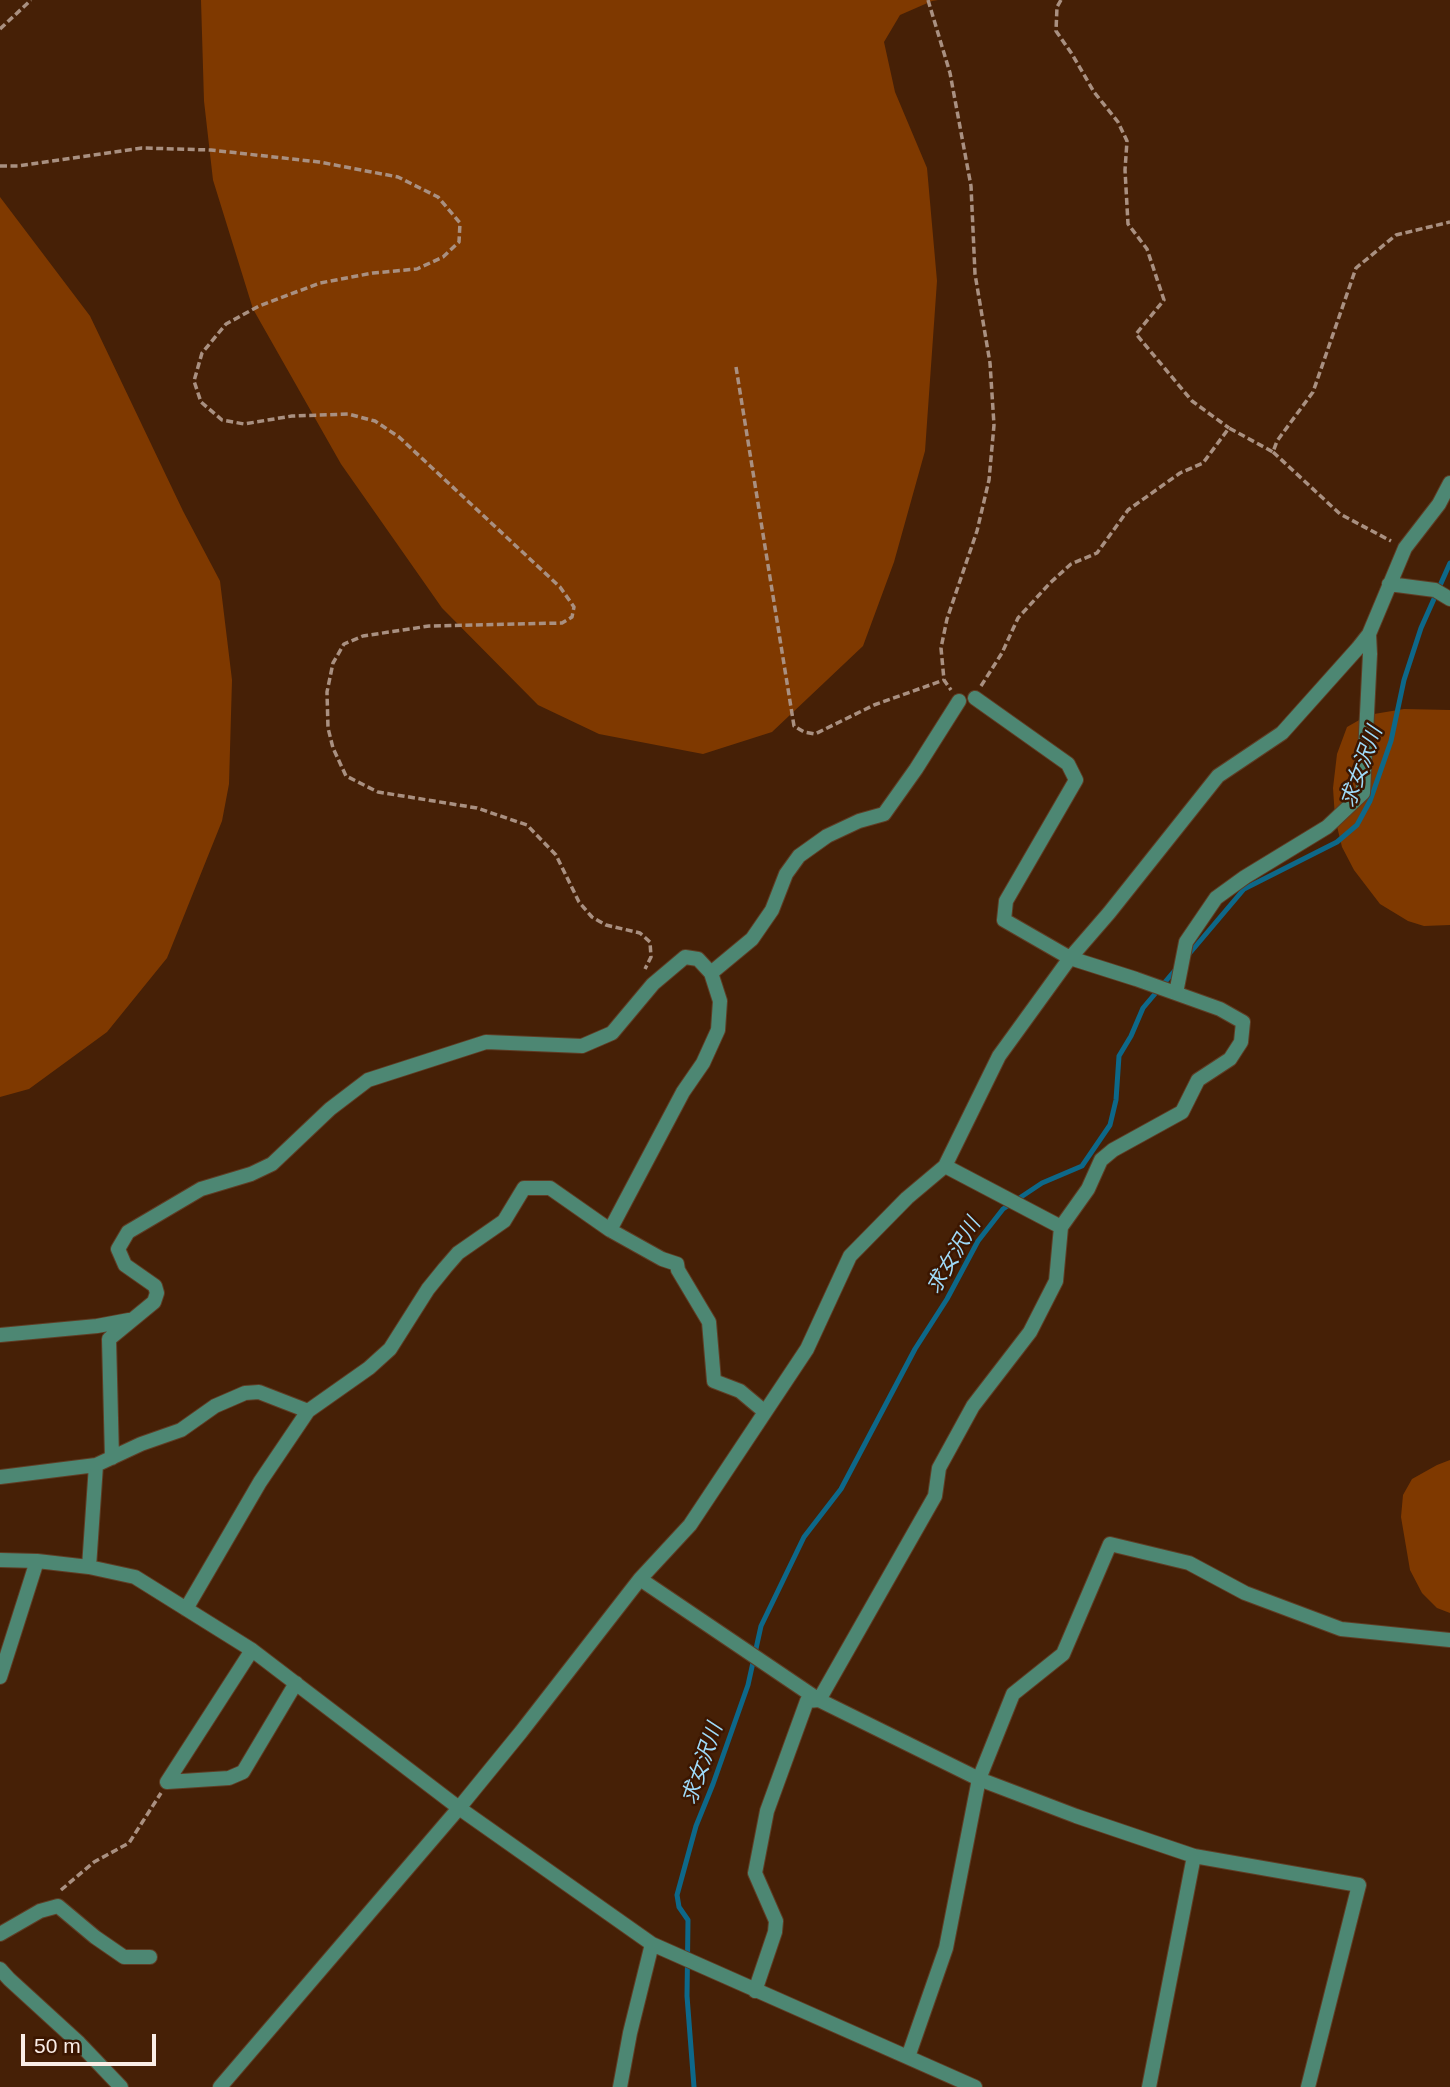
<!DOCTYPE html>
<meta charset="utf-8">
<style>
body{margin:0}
#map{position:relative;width:1450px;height:2087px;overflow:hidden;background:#462006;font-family:Helvetica,sans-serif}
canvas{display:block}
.scale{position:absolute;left:21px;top:2034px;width:135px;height:32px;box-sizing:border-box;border:4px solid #faede6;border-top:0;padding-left:9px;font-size:21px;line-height:24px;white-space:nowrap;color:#faede6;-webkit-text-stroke:5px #3b1600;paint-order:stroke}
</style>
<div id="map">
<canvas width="1450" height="2087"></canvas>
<div class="scale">50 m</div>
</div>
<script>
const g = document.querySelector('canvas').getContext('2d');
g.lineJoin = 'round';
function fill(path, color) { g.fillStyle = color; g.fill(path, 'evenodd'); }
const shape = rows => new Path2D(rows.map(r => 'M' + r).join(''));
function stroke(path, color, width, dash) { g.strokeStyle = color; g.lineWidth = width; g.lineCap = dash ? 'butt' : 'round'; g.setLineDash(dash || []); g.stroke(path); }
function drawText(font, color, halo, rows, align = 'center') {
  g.font = font + ' Helvetica,"Noto Sans JP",sans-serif'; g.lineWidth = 5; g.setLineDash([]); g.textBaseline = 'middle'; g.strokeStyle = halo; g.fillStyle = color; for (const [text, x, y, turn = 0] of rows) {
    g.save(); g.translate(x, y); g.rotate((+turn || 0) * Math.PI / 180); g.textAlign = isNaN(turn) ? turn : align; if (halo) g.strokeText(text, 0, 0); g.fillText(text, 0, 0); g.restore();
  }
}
const green = shape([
 [201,0,938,0,932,1,900,15,884,42,895,92,927,168,937,281,925,451,894,562,863,646,772,732,703,754,599,734,538,705,442,608,341,464,253,309,213,180,204,101],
 [0,197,90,316,183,511,220,581,232,680,229,784,222,821,167,958,107,1032,29,1089,0,1097],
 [1404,709,1450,710,1450,925,1424,926,1408,921,1380,904,1354,870,1342,847,1335,818,1333,788,1337,754,1347,727,1368,715],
 [1450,1460,1450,1613,1437,1608,1422,1593,1410,1570,1401,1517,1403,1495,1412,1479,1437,1465]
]);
const stream = shape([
 [1189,954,1244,889,1337,842,1357,825,1370,801,1391,741,1404,680,1421,628,1450,563],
 [694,2087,687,1996,688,1920,679,1907,677,1895,696,1826,713,1784,748,1685,761,1626,804,1537,841,1489,915,1349,947,1299,978,1241,1003,1209,1042,1183,1082,1166,1110,1125,1116,1100,1119,1056,1131,1036,1143,1008,1176,969]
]);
const path = shape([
 [928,0,950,73,971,186,975,274,990,363,994,425,989,480,977,531,947,619,941,648,944,680,951,690],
 [1061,0,1057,7,1056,31,1072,54,1094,92,1118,122,1127,141,1125,170,1128,224,1147,249,1164,300,1136,334,1192,401,1229,428],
 [0,29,31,0],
 [0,166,18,166,142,148,211,150,319,162,398,177,438,197,460,223,459,242,443,257,417,269,373,273,320,283,259,306,226,324,202,353,194,381,201,402,222,420,244,424,292,416,348,414,375,421,399,437,560,587,574,607,572,617,562,623,429,626,363,636,344,644,333,663,327,692,328,728,333,748,346,776,378,792,477,808,527,825,556,855,579,902,592,917,606,925,640,933,650,942,651,957,645,969],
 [736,367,794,726,804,732,815,734,874,705,944,680],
 [1273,452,1340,514,1391,541],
 [981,686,1002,653,1018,618,1050,583,1071,564,1097,553,1128,510,1180,473,1203,463,1229,428,1273,452,1277,441,1313,392,1356,268,1396,235,1450,222],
 [61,1890,94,1862,129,1843,161,1793]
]);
const minor = shape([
 [1389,584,1435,590,1450,599],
 [975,698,1068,764,1076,780,1006,901,1004,920,1070,958,1136,979,1220,1009,1243,1022,1241,1042,1230,1059,1198,1080,1182,1112,1113,1150,1101,1160,1088,1189,1061,1227],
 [711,973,752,939,772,910,786,874,799,856,827,836,859,821,884,814,916,769,959,701],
 [1176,993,1186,942,1216,898,1245,877,1327,827,1363,793,1370,654,1369,634],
 [0,1335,97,1326,129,1320],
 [112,1458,109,1339,154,1302,157,1293,155,1286,125,1265,118,1249,128,1232,201,1189,251,1174,272,1164,330,1109,368,1080,486,1042,582,1046,612,1033,653,984,685,957,698,959,711,973,720,1001,718,1030,703,1063,683,1092,610,1230,662,1259,677,1264,678,1270,709,1322,714,1381,740,1391,765,1412],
 [0,1477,96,1465,141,1444,181,1430,215,1406,245,1393,259,1392,308,1411],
 [0,1560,37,1561,89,1567,135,1577,252,1650,459,1808,652,1944,975,2087],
 [89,1567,96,1465],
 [640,1579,819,1700,979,1779,1076,1816,1194,1856,1359,1885,1308,2087],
 [186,1609,260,1482,308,1411,369,1368,390,1349,428,1289,445,1268,458,1253,504,1221,524,1188,550,1188,610,1230],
 [0,1677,37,1561],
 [819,1700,935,1496,939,1468,973,1406,1030,1332,1056,1281,1061,1227,945,1166],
 [167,1782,229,1778,243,1772,296,1683],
 [167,1782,252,1650],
 [0,1934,40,1911,58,1906,95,1937,124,1957,150,1957],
 [0,1969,9,1979,79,2043,121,2087],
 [755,1991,775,1932,776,1921,755,1873,767,1811,807,1701,819,1700],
 [908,2057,946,1948,979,1779,1013,1694,1063,1654,1110,1544,1189,1563,1245,1593,1341,1629,1450,1640],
 [220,2087,459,1808,521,1732,640,1579,690,1525,807,1349,850,1256,907,1198,945,1166,999,1056,1070,958,1109,913,1218,776,1282,733,1358,648,1369,634,1405,548,1439,504,1450,483],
 [620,2087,630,2033,652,1944],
 [1149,2087,1194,1856]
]);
const waterNames = [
 ["求女沢川",1362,767,-70],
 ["求女沢川",954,1256,-59],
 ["求女沢川",703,1764,-71]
];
fill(green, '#7f3900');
stroke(stream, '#0d6889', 5);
stroke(minor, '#5f3d25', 16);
stroke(path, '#a99081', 3.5, [7, 3.5]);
stroke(minor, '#4d8773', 14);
drawText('italic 21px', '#9fdbf9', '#3b1600', waterNames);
</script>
